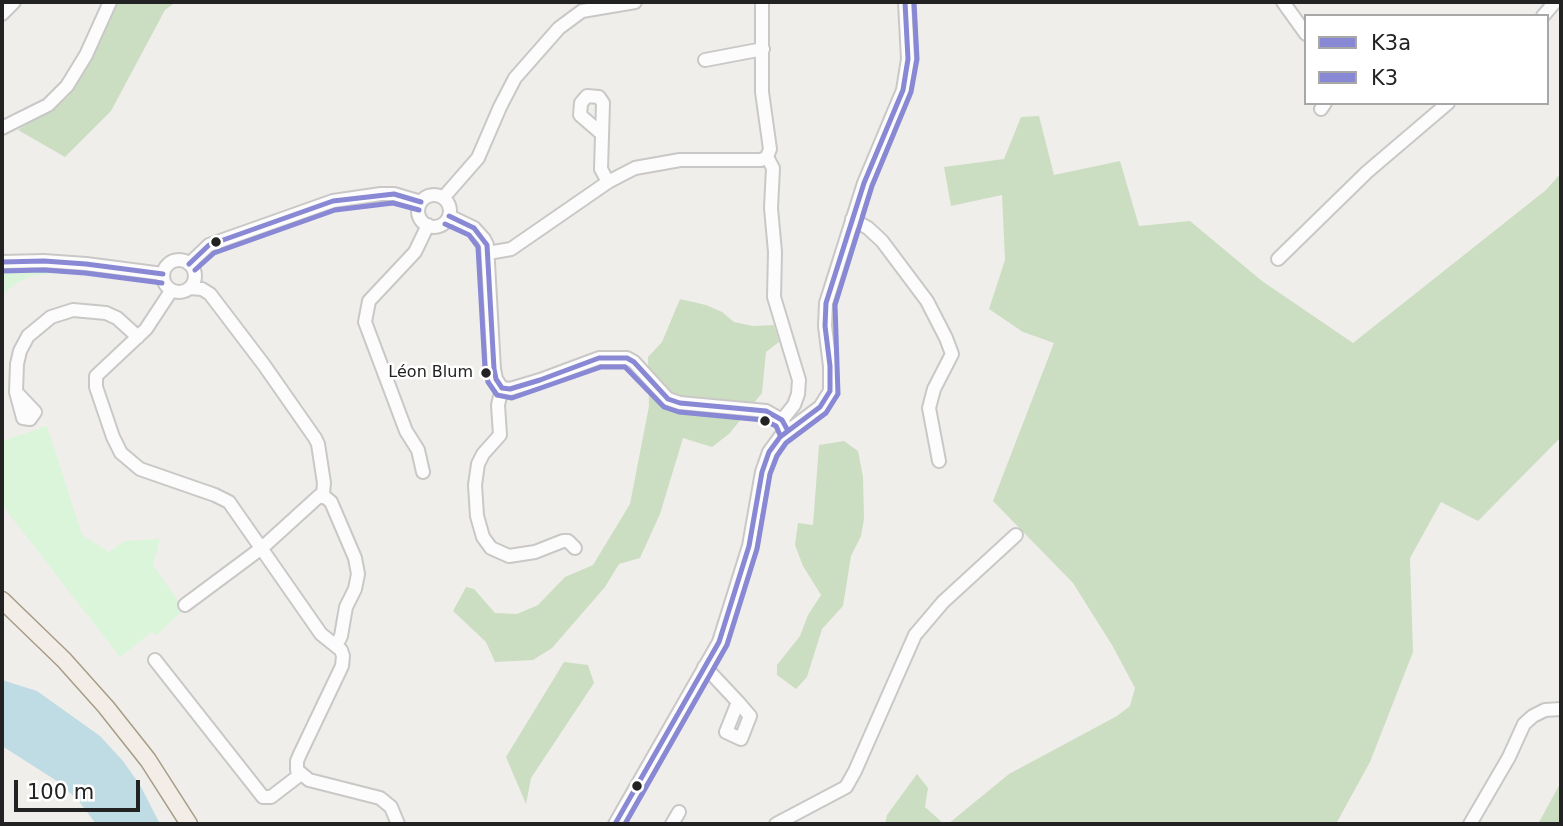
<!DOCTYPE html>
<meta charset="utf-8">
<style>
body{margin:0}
#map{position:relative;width:1563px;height:826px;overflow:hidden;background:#f0eeeb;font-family:"DejaVu Sans",sans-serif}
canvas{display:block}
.frame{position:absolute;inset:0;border:4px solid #222;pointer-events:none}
.legend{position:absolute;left:1304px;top:14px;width:245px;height:91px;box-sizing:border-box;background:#fff;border:2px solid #a7a7a7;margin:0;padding:9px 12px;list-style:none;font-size:21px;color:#222}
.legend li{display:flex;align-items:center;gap:14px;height:35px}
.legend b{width:35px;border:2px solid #a7a7a7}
.scale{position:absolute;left:14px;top:780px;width:126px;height:32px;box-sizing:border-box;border:4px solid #222;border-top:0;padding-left:9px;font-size:21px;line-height:24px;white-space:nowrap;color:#222;-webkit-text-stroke:5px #fff;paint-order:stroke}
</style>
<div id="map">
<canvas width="1563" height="826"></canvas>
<div class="frame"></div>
<ul class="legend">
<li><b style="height:9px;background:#8888d5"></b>K3a</li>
<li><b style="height:9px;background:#8888d5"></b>K3</li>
</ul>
<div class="scale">100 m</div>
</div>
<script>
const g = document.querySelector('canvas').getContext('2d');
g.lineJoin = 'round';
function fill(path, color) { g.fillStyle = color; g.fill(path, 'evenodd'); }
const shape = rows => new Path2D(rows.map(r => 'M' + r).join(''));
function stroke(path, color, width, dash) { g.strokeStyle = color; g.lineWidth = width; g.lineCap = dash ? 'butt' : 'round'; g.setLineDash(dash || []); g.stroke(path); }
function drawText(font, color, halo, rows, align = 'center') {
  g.font = font + ' "DejaVu Sans",sans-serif'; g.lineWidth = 5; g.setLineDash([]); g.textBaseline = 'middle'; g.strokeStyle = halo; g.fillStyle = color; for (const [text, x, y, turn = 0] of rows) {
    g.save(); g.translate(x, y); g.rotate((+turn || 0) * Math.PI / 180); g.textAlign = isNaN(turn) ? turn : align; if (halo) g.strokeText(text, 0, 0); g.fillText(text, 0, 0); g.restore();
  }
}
const forest = shape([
 [118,2,176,2,165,10,111,111,65,157,18,130,68,97],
 [1039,116,1054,175,1120,161,1139,226,1190,221,1262,281,1353,343,1546,190,1561,173,1561,437,1478,521,1441,502,1410,558,1413,652,1370,762,1337,822,1338,824,948,824,1009,774,1117,716,1130,706,1135,688,1112,645,1073,583,993,501,1054,343,1023,332,989,309,1005,260,1002,195,951,206,944,167,1004,159,1021,117],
 [680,299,706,305,722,312,734,322,753,326,774,325,779,342,766,352,762,393,729,434,712,447,683,438,660,514,640,558,619,564,605,587,552,648,533,660,495,662,486,642,453,611,466,587,474,589,495,613,517,614,538,605,565,577,593,565,630,504,649,406,648,357,662,342],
 [844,441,858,451,863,477,864,519,861,536,851,556,843,606,822,629,807,677,796,689,777,675,777,665,800,636,808,615,821,595,803,566,795,545,798,523,813,525,819,445],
 [564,662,588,665,594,683,531,778,526,804,506,757],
 [917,774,928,788,925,807,944,824,885,824,887,815],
 [1561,782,1561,824,1538,824]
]);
const park = shape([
 [56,267,70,271,32,276,18,282,2,295,2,268],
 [47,426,82,535,109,552,125,541,160,539,153,565,184,609,157,635,152,632,120,657,2,505,2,441]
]);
const water = shape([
 [2,680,37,691,100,736,123,761,140,785,160,824,96,824,78,800,57,781,2,746]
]);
const minor = shape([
 [762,2,762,92,770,149,767,157],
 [1283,2,1306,34],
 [2,14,14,2],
 [1543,16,1555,2],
 [705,60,763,49],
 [1321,109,1325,103],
 [2,128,48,105,67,86,86,55,110,2],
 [602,134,580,115,581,103,587,96,599,97,603,103,601,169,608,182],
 [767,157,773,168,771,208,775,252,774,297,799,380,798,394,794,405,782,420],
 '418 211a16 16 0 1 1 32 0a16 16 0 1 1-32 0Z',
 [443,198,478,158,500,107,515,78,559,28,582,11,635,2],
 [449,216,474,228,484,239,487,245,494,369,496,379,502,388,510,389,540,380,599,358,627,358,634,362,668,399,680,403,766,411,782,420,788,431],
 [852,219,868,228,882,241,927,301,946,338,952,354,934,389,929,408,939,461],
 [488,253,511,249,608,182,635,168,680,160,761,160,767,157],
 [1278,259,1367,172,1448,103],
 '163 276a16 16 0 1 1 32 0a16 16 0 1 1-32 0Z',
 [2,262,44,261,86,264,163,274],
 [189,264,209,245,333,201,381,194,394,194,421,202],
 [171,291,146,329,96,376,96,387,113,437,121,453,140,469,215,495,229,502,321,634,341,650,343,656,342,666,300,754,297,761,297,770,309,780,380,798,391,807,398,824],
 [502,388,498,405,500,435,483,454,478,464,475,485,477,516,483,537,491,548,509,556,535,552,563,541,568,541,575,548],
 [16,392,35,412,30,419,23,418,16,392,17,364,20,351,28,336,51,317,73,310,106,313,117,318,138,337],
 [423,472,418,450,406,431,365,322,369,301,415,252,428,225],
 [318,497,325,497,331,502,355,558,358,574,355,589,346,607,341,636,336,646],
 [185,605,263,547,318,497,323,493,324,483,318,444,315,438,264,365,210,294,202,289,190,288],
 [155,660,263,797,271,797,301,774],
 [704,667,708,670,738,702,750,716,741,739,726,732,738,702],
 [615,824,719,642,749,546,762,472,769,452,780,437,820,407,830,391,830,366,825,326,826,303,864,183,903,90,908,59,905,2],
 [672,824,679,812],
 [776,824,846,787,855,771,915,635,943,602,1016,535],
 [1470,824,1509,757,1524,724,1533,716,1545,710,1561,709]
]);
const major = shape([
 [2,600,64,660,106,707,148,760,189,824]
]);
const bus1 = shape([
 [449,216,474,228,487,245,494,369,496,379,502,388,510,389,540,380,599,358,627,358,634,362,668,399,680,403,766,411,782,420,788,431],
 [2,262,44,261,86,264,163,274],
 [189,264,209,245,333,201,394,194,421,202],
 [615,824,719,642,749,546,762,472,769,452,780,437,820,407,830,391,830,366,825,326,826,303,864,183,903,90,908,59,905,2]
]);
const bus2 = shape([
 [445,224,469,235,478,247,485,369,488,382,497,395,512,398,601,367,625,367,664,407,679,412,763,420,776,426,780,435],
 [195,270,214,253,335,210,393,203,419,210],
 [2,271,44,270,85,273,162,283],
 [625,824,727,645,757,549,770,474,777,456,786,443,826,413,838,394,835,305,872,186,911,92,917,59,914,2]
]);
const markers = [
 [216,242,6,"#222"],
 [486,373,6,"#222"],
 [765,421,6,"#222"],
 [637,786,6,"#222"]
];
const busNames = [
 ["Léon Blum",473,373]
];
fill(forest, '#cbdec1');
fill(park, '#daf5da');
fill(water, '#bfdbe3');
stroke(minor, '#c9c8c7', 16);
stroke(major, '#a79c86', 19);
stroke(minor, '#fdfcfc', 12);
stroke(major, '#f3ede7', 16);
stroke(bus1, '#8888d5', 5);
stroke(bus2, '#8888d5', 5);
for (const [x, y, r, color] of markers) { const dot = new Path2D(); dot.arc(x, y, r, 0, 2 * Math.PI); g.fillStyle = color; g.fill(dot); stroke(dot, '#fff', 2.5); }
drawText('16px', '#222', '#fff', busNames, 'right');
</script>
